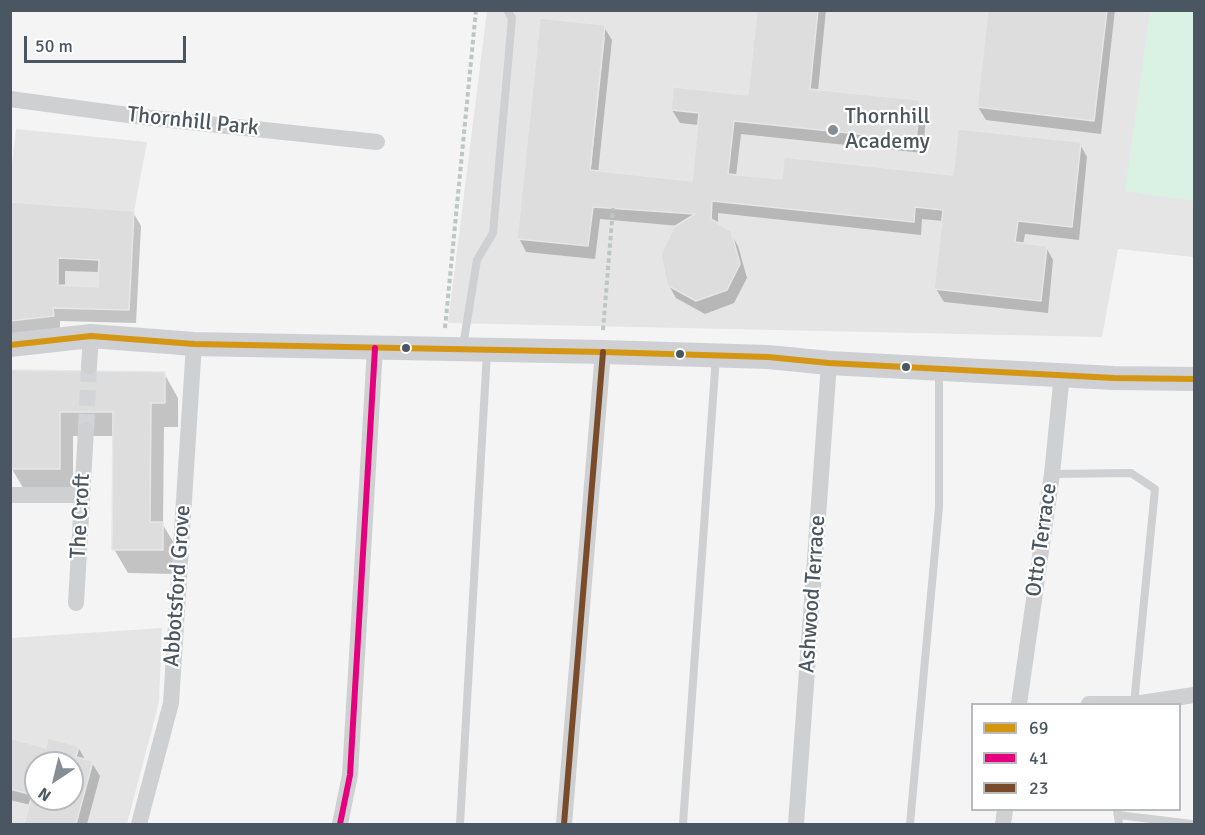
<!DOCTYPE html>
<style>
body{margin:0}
#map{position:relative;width:1205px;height:835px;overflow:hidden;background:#f4f4f4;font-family:Signika,sans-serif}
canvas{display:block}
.frame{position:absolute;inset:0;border:12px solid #4a5661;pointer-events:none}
.legend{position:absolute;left:971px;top:703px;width:210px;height:108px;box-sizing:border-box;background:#fff;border:2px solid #b7bbc0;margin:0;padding:8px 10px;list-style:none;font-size:18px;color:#4a5661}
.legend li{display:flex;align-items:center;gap:12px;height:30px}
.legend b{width:30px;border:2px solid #b7bbc0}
.north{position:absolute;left:24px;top:751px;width:60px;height:60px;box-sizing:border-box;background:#fff;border:2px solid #b7bbc0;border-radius:50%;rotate:215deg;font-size:16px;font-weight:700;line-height:24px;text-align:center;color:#4a5661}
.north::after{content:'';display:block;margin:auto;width:21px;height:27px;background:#868d94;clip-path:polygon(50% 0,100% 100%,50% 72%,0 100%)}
.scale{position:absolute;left:24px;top:36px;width:162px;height:27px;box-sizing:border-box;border:3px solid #4a5661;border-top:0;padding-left:8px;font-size:18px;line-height:21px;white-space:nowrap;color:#4a5661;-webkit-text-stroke:4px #fff;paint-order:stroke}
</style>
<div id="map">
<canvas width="1205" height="835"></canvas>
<div class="frame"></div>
<ul class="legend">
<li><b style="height:8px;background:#d49613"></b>69</li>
<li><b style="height:8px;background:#e5007d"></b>41</li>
<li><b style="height:8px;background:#7a4b2a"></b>23</li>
</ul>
<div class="north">N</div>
<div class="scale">50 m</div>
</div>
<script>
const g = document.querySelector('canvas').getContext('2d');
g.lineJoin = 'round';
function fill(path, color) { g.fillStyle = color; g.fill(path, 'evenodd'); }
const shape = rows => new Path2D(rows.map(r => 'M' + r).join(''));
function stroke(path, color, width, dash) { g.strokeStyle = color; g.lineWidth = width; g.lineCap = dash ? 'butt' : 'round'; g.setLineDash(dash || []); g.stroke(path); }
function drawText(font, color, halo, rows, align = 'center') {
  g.font = font + ' Signika,sans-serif'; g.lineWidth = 4.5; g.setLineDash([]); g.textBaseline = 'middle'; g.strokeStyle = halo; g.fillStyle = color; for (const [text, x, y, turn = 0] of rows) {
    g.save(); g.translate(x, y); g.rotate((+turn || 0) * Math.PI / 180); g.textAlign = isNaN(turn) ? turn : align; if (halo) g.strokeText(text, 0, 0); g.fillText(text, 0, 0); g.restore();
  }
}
const education = shape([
 [487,11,1194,11,1194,257,1118,249,1102,337,448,323],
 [16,129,147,142,134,211,129,310,54,308,54,316,11,321,10,181],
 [162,628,159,702,127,824,11,824,11,638],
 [36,763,72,763,72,799,36,799]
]);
const green = shape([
 [1150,11,1194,11,1194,201,1125,191]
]);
const shadow = shape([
 [758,10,826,10,818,91,919,102,926,115,923,153,741,134,736,176,783,181,954,176,1080,144,1087,157,1079,240,1025,234,1023,245,1046,247,1053,260,1048,313,944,302,936,289,943,221,922,219,921,235,718,213,718,225,730,232,738,246,747,278,734,303,705,314,676,298,668,284,680,226,600,219,595,259,526,252,519,238,604,27,612,40,598,173,693,183,699,125,680,123,672,110,749,97],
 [602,37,605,37,590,178,587,178],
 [990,10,1115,10,1101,134,986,120,978,107],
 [10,204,133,212,141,226,136,323,60,321,60,329,12,334,10,331],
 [65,271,100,272,100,289,65,287],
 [164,373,178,398,178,427,164,427,163,525,177,548,177,574,128,573,114,549,115,436,73,436,73,493,26,493,12,469,10,429],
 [10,740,47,749,78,747,86,761,92,763,100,776,87,824,26,824,31,805,10,800],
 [36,763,72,763,72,799,36,799]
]);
const building = shape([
 [757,10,818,10,810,89,920,100,916,140,734,121,728,174,782,179,784,157,953,175,958,129,1081,142,1072,227,1018,221,1015,242,1047,246,1041,301,934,289,943,210,915,207,914,222,712,201,711,219,731,231,740,264,727,290,696,301,667,285,661,254,674,227,695,214,593,207,588,246,517,239,540,18,605,25,590,170,692,181,699,113,671,110,673,87,748,95,757,10],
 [988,10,1107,10,1094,121,977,107,988,10],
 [10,202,134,211,129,310,53,308,54,316,10,321,10,202],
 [58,258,99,260,98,287,58,285,58,258],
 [10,370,165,372,165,403,151,403,150,522,163,522,163,550,112,550,113,412,60,412,60,469,10,469,10,370],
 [10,738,46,748,48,738,79,746,76,757,93,761,76,824,24,824,32,795,10,789,10,738],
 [36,763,72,763,72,799,36,799,36,763]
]);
const streetTunnel = shape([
 [86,430,89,366]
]);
const path = shape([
 [445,328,476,10],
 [603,330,613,208]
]);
const lane = shape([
 [463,346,477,260,493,233,512,18,507,10],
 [1052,474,1131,473,1155,489,1134,704],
 [1117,810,1119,824],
 [1118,815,1192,824],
 [460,824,487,352],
 [683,824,716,356],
 [910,824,939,507,939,371]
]);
const street = shape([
 [10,99,143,117,377,142],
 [89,366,91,336],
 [10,495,82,495],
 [76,603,86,430],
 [1019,704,1052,474,1062,374],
 [1089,704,1134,704,1194,695],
 [139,824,171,703,194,344],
 [340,824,350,775,375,348],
 [564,824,603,352],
 [796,824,829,363],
 [1003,824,1005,810]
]);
const secondary = shape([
 [10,345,91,336,194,344,603,352,768,357,829,363,1114,378,1194,379]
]);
const bus1 = shape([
 [10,345,91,336,194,344,603,352,768,357,829,363,1114,378,1194,379]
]);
const bus2 = shape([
 [340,824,350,775,375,348]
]);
const bus3 = shape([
 [564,824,603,352]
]);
const markers = [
 [833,130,6,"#868d94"],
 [406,348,5,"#4a5661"],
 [680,354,5,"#4a5661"],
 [906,367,5,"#4a5661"]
];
const poiNames = [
 ["Thornhill",845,117],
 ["Academy",845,142]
];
const streetNames = [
 ["Thornhill Park",193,122,6],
 ["The Croft",81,516,-87],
 ["Otto Terrace",1042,540,-82],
 ["Abbotsford Grove",178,586,-86],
 ["Ashwood Terrace",813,594,-86]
];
fill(education, '#e6e5e6');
fill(green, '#d9f2e3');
fill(shadow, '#0003');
fill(building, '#ddddde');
stroke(building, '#e5e6e7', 1.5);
stroke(streetTunnel, '#d2d4d7', 16, [16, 8]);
stroke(path, '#bcc7c4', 4, [4.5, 3]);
stroke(lane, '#ced0d2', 8);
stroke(street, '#ced0d2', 16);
stroke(secondary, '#ced0d4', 24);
stroke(bus1, '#d49613', 6);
stroke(bus2, '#e5007d', 6);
stroke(bus3, '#7a4b2a', 6);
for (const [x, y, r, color] of markers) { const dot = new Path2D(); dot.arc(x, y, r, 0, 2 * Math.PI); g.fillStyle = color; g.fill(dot); stroke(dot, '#fff', 2); }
drawText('22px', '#4a5661', '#fff', poiNames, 'left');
drawText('22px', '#4a5661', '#fff', streetNames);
</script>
